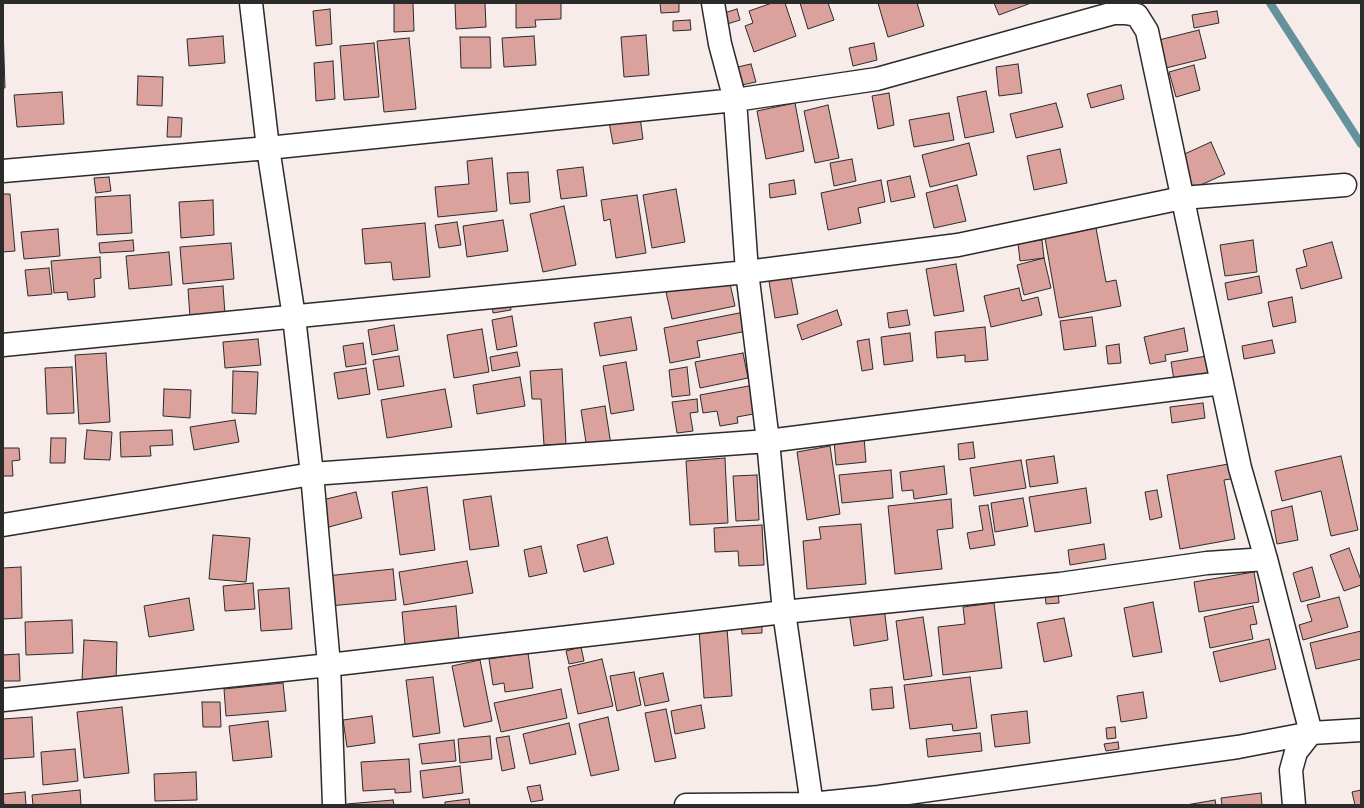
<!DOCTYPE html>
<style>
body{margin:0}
#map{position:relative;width:1364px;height:808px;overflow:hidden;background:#f8eceb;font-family:Mynerve,sans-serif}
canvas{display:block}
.frame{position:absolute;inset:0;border:4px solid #2b2b2b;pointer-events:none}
</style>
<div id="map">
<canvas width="1364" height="808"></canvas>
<div class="frame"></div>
</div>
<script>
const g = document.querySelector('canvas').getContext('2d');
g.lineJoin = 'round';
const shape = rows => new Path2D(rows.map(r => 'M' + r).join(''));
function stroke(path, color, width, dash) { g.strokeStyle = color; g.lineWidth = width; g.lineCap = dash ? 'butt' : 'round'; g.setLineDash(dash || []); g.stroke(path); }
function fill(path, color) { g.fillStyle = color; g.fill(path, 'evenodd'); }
const stream = shape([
 [1270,3,1361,144]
]);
const building = shape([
 [394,3,413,3,414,31,394,32,394,3],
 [455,3,485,3,486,27,456,29,455,3],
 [516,3,561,3,561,19,535,20,536,27,516,28,516,3],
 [660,3,679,3,679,12,661,13,660,3],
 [772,3,785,3,796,36,754,52,745,26,753,23,749,11,772,3],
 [800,3,828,3,834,20,808,29,800,3],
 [878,3,917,3,924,26,888,37,878,3],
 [994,3,1031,3,999,15,994,3],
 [330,9,332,44,316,46,313,11,330,9],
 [737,9,740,20,724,25,721,14,737,9],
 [1217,11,1219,23,1194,28,1192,15,1217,11],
 [690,20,691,30,673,31,673,21,690,20],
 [3,26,5,88,3,88,3,26],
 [1199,30,1206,58,1166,68,1159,40,1199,30],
 [646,35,649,75,624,77,621,37,646,35],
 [223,36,225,63,189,66,187,39,223,36],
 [534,36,536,65,504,67,502,38,534,36],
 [460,37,490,37,491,68,461,68,460,37],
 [409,38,416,109,384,112,377,41,409,38],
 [374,43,379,97,344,100,340,46,374,43],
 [874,43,877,60,853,66,849,48,874,43],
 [333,61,335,99,316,101,314,63,333,61],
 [751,64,756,82,737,86,733,68,751,64],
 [1018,64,1022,93,999,96,996,67,1018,64],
 [1194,65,1200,90,1176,97,1169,72,1194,65],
 [138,76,163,77,162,106,137,105,138,76],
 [1121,85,1124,99,1091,108,1087,94,1121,85],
 [986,91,994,132,965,138,957,97,986,91],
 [62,92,64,124,17,127,14,95,62,92],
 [889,93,894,125,878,129,872,96,889,93],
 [795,103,804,151,766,159,757,111,795,103],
 [1056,103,1063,127,1016,138,1010,114,1056,103],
 [828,105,839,158,815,163,804,111,828,105],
 [949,113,954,140,914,147,909,120,949,113],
 [168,117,182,118,181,137,167,137,168,117],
 [640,117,643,139,613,144,609,122,640,117],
 [1211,142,1225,174,1192,189,1178,157,1211,142],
 [969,143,977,175,930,187,922,155,969,143],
 [1060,149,1067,183,1034,190,1027,156,1060,149],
 [492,158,497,211,438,217,435,187,469,184,467,161,492,158],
 [852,159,856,181,834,186,830,163,852,159],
 [583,167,587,196,561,199,557,170,583,167],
 [528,172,530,202,510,204,507,173,528,172],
 [910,176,915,197,891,202,887,181,910,176],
 [109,177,111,191,96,193,94,178,109,177],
 [794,180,796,194,770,198,769,184,794,180],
 [881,180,885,202,858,208,861,223,828,230,821,193,881,180],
 [957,185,966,221,934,228,926,193,957,185],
 [676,189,685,242,652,248,643,195,676,189],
 [3,194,10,194,15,251,3,252,3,194],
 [130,195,132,233,97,235,95,197,130,195],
 [637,195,646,253,616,258,610,219,604,221,601,200,637,195],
 [213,200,214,235,181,238,179,202,213,200],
 [564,206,576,265,543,272,530,214,564,206],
 [503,220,508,251,467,257,463,226,503,220],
 [457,222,461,245,439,248,435,225,457,222],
 [425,223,430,277,393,280,391,262,365,264,362,229,425,223],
 [1096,228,1106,282,1116,280,1121,306,1059,318,1045,238,1096,228],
 [58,229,60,256,24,259,21,232,58,229],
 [133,240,134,251,100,253,99,243,133,240],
 [1042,240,1044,258,1020,261,1018,243,1042,240],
 [1253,240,1257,272,1225,276,1220,245,1253,240],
 [1332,242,1342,278,1301,289,1296,269,1307,266,1303,250,1332,242],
 [231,243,234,279,183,284,180,247,231,243],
 [169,252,172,285,129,289,126,256,169,252],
 [100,257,101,278,94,279,95,297,68,300,67,292,54,293,51,261,100,257],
 [1044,258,1051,288,1024,295,1017,265,1044,258],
 [956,264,964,311,934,316,926,269,956,264],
 [49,268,52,294,28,296,25,270,49,268],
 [1259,276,1262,293,1228,300,1225,283,1259,276],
 [791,277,798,314,775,318,769,281,791,277],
 [729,279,735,306,672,319,666,292,729,279],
 [223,286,225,314,190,317,188,289,223,286],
 [1019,288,1022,301,1038,297,1042,315,991,327,984,296,1019,288],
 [1292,297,1296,322,1273,327,1268,302,1292,297],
 [510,301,511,310,493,313,492,305,510,301],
 [837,310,842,325,802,340,797,325,837,310],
 [907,310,910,325,889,328,887,313,907,310],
 [744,312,747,331,697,341,700,357,670,363,664,328,744,312],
 [512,316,517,346,497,350,492,320,512,316],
 [631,317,637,350,600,356,594,323,631,317],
 [1092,317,1096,346,1064,350,1060,321,1092,317],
 [394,325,398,350,372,355,368,330,394,325],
 [985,327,988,360,965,362,965,355,937,358,935,332,985,327],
 [1184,328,1188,351,1165,355,1166,361,1150,364,1144,337,1184,328],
 [482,329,489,372,454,378,447,335,482,329],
 [910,333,913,361,884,365,881,337,910,333],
 [258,339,261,365,225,368,223,342,258,339],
 [869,339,873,369,862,371,857,341,869,339],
 [1272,340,1275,353,1244,359,1242,346,1272,340],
 [363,343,366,364,346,367,343,346,363,343],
 [1119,344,1121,363,1108,364,1106,346,1119,344],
 [517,352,520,366,492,371,490,357,517,352],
 [106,353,110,422,79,424,75,355,106,353],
 [743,353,748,378,700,388,695,362,743,353],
 [399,356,404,386,378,390,373,360,399,356],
 [1207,356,1210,373,1174,380,1171,362,1207,356],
 [626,362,634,410,611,414,603,366,626,362],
 [72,367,74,413,47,414,45,368,72,367],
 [687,367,690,395,672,397,669,370,687,367],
 [366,368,370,394,338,399,334,373,366,368],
 [562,369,566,444,544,445,541,399,532,399,530,371,562,369],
 [233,371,258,372,256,414,232,413,233,371],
 [520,377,525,406,477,414,473,385,520,377],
 [754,385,759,413,737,417,738,423,720,426,717,411,703,413,700,395,754,385],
 [164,389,191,390,190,418,163,416,164,389],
 [445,389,452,427,387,438,381,400,445,389],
 [697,399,698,412,690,413,693,431,677,433,672,402,697,399],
 [1203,403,1205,418,1172,423,1170,407,1203,403],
 [605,406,611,445,587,449,581,410,605,406],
 [235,420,239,442,194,450,190,427,235,420],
 [87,430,112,432,110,460,84,459,87,430],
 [172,430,173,445,150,446,151,456,121,457,120,432,172,430],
 [864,437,866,462,836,465,834,440,864,437],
 [51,438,66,438,65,463,50,463,51,438],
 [973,442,975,458,959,460,958,444,973,442],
 [830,446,840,514,807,520,797,452,830,446],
 [3,448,19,448,20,460,12,461,13,476,3,476,3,448],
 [1054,456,1058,483,1030,487,1026,460,1054,456],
 [1341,456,1358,530,1331,536,1321,491,1282,501,1275,471,1341,456],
 [725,458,728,523,690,525,686,461,725,458],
 [1021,460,1026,488,974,496,970,468,1021,460],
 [1234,463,1237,478,1224,480,1235,539,1180,549,1167,475,1234,463],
 [944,466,947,494,914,499,913,490,902,491,900,472,944,466],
 [891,470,893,498,842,503,839,475,891,470],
 [757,475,759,520,736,521,733,476,757,475],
 [427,487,435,550,400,555,392,492,427,487],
 [1086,488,1091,523,1035,532,1029,497,1086,488],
 [1157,490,1162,517,1150,520,1145,492,1157,490],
 [356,492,362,518,329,527,322,500,356,492],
 [491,496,499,546,470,550,463,500,491,496],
 [1023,498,1028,526,995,532,991,503,1023,498],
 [951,499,953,528,937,530,942,569,895,574,888,506,951,499],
 [988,505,995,545,970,549,967,533,983,530,979,506,988,505],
 [1292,506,1298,540,1277,544,1271,511,1292,506],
 [861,524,866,584,807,589,803,541,821,539,819,527,861,524],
 [762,525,764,565,739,566,738,551,715,552,714,528,762,525],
 [213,535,250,538,246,582,209,579,213,535],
 [607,537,614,564,584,572,577,545,607,537],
 [1104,544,1106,559,1070,565,1068,550,1104,544],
 [541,546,547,573,529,577,524,550,541,546],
 [1349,548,1361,580,1361,585,1344,591,1330,555,1349,548],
 [467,561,473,593,404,605,399,572,467,561],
 [21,567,22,618,3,619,3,568,21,567],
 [1312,567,1320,597,1301,602,1293,573,1312,567],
 [393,569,396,600,329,606,326,576,393,569],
 [1254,572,1259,602,1199,612,1194,582,1254,572],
 [253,583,255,609,225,611,223,586,253,583],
 [289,588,292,629,261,631,258,590,289,588],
 [1058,591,1059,603,1046,604,1045,592,1058,591],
 [1339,597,1348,627,1303,640,1299,625,1312,621,1307,605,1339,597],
 [189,598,194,630,149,637,144,606,189,598],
 [1153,602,1162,652,1133,657,1124,608,1153,602],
 [994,603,1002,668,943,675,938,627,965,624,963,607,994,603],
 [456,606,459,639,405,645,402,612,456,606],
 [1253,606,1257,624,1250,625,1253,639,1210,648,1204,617,1253,606],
 [884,607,888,640,854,646,849,612,884,607],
 [923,617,932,676,904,680,896,621,923,617],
 [1064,618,1072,656,1044,662,1037,623,1064,618],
 [72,620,73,653,26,655,25,622,72,620],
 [762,621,762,633,742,634,741,622,762,621],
 [727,628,732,696,704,698,699,630,727,628],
 [1361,631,1361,659,1316,669,1310,643,1361,631],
 [1269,639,1276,669,1220,682,1213,652,1269,639],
 [84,640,117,642,116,681,82,680,84,640],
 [581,647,584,661,569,664,566,651,581,647],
 [528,653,533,688,505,692,504,683,493,685,489,659,528,653],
 [19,654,20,681,3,681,3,655,19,654],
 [602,659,613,706,578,714,568,667,602,659],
 [480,660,492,721,464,727,452,666,480,660],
 [634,672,641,705,617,711,610,676,634,672],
 [663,673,669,701,645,706,639,678,663,673],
 [433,677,440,733,413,737,406,680,433,677],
 [970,677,977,728,953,731,952,724,910,729,904,685,970,677],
 [283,683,286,711,226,716,224,689,283,683],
 [892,687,894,708,872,710,870,689,892,687],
 [561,689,567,718,501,732,494,703,561,689],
 [1143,692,1147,718,1121,722,1117,696,1143,692],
 [202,702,220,702,221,727,203,727,202,702],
 [701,705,705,728,675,734,671,711,701,705],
 [122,707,129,773,84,778,77,712,122,707],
 [666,709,676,758,655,762,645,713,666,709],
 [1027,711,1030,743,995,747,991,715,1027,711],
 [372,716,375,743,347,747,343,720,372,716],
 [32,717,34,757,3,759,3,719,32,717],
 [608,717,619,770,591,776,579,724,608,717],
 [268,721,272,757,233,761,229,726,268,721],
 [569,723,576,754,530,764,523,734,569,723],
 [1115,727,1116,738,1107,739,1106,728,1115,727],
 [980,733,982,751,928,757,926,739,980,733],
 [490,736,492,759,460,763,458,739,490,736],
 [509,736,515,768,502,771,496,738,509,736],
 [454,740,456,761,422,764,419,744,454,740],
 [1118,742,1119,749,1106,751,1104,744,1118,742],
 [75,749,78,781,43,785,41,752,75,749],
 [409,759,411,792,395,793,395,789,363,791,361,762,409,759],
 [460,766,463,793,423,798,420,771,460,766],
 [196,772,197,800,155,801,154,774,196,772],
 [540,785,543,800,531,802,527,787,540,785],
 [80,790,81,805,33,805,32,795,80,790],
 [1361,790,1361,805,1355,805,1352,792,1361,790],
 [25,792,26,805,4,805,3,794,25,792],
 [1261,793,1262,805,1222,805,1221,798,1261,793],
 [469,799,470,805,445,805,445,802,469,799],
 [393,800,394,805,347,805,347,804,393,800],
 [1215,800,1216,805,1186,805,1215,800]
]);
const minor = shape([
 [251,3,268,148,294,317,312,474,329,665,334,805],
 [713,3,720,44,735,100,747,272,768,441,784,612,812,805],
 [3,171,268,148,735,100,877,79,1114,13,1125,13,1137,15,1147,31,1240,468,1266,559,1311,733,1296,752,1291,770,1294,805],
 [3,345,747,272,958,245,1182,198,1345,185],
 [3,525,312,474,768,441,1222,383],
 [3,700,329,665,784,612,1060,584,1207,563,1266,559],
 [686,805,811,804,879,797,1238,747,1311,733,1361,730]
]);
stroke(stream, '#63929c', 8);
fill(building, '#dba19c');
stroke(building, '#2b2b2b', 1);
stroke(minor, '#2b2b2b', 25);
stroke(minor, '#fff', 22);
</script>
